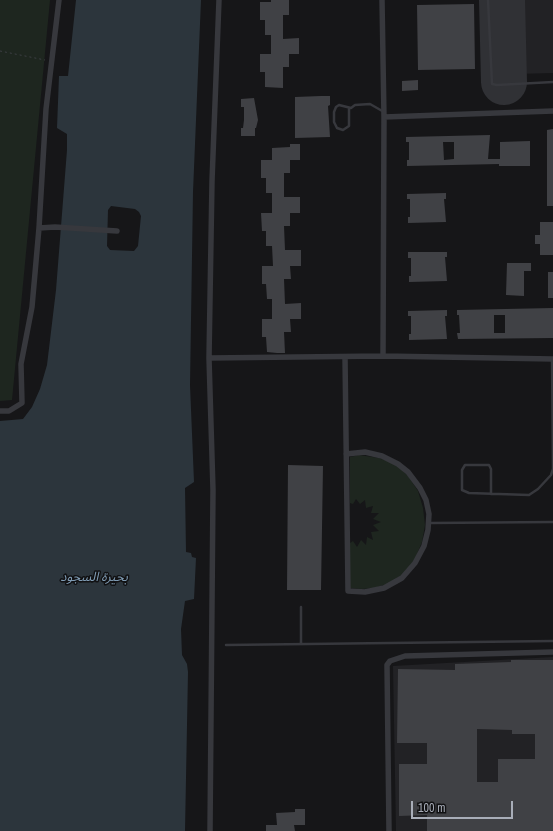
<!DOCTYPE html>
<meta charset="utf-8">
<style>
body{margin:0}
#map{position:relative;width:553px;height:831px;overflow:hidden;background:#161618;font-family:"Archivo Narrow",sans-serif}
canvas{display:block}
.scale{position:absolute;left:411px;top:801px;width:102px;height:18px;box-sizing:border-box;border:2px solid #a8adb8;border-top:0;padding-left:5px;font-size:12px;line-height:14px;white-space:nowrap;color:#a8adb8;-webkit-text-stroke:3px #111113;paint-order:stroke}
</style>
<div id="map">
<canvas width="553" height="831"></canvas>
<div class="scale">100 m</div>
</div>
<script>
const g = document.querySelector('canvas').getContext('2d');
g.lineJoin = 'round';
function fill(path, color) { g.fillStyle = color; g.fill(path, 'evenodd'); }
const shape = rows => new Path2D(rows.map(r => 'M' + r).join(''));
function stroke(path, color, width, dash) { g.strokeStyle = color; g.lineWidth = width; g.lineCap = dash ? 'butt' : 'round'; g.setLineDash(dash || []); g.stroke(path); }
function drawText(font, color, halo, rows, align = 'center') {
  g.font = font + ' "Archivo Narrow","Noto Sans Arabic",sans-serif'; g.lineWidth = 3; g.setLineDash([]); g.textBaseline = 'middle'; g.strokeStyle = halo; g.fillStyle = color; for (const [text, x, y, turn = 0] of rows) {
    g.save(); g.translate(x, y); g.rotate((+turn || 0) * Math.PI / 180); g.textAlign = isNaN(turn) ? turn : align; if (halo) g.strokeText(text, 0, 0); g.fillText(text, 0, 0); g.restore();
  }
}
const built = shape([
 [514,0,553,0,553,73,515,74],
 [553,657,553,831,396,831,393,666]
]);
const green = shape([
 [0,0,50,0,12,400,0,401],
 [359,455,379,458,396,464,408,476,418,491,423,508,425,525,422,542,415,559,405,573,390,583,374,588,362,589,350,588,350,543,353,541,357,547,361,540,366,545,367,537,373,540,371,532,379,531,373,525,381,522,373,519,379,513,371,513,373,506,366,508,365,500,360,504,356,499,353,504,350,503,350,457]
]);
const water = shape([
 [76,0,201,0,193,192,190,385,194,482,185,488,186,552,191,553,192,557,196,558,194,599,185,601,181,629,182,655,187,664,188,672,185,831,0,831,0,421,23,419,32,407,40,389,47,365,56,290,67,150,67,134,57,128,59,76,68,76],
 [111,206,135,209,139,212,141,216,138,246,134,251,110,250,107,246,108,210]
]);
const runway = shape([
 [502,0,504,82]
]);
const building = shape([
 [271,0,289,0,289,15,283,15,283,39,299,38,299,54,289,54,289,67,283,67,283,88,265,87,265,72,260,72,260,54,271,54,271,35,265,35,265,20,260,20,260,2,271,2],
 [474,4,475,69,418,70,417,5],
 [418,80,418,90,402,91,402,81],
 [321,96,330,96,330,105,328,106,330,137,295,138,295,97],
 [254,98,258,120,256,128,255,128,255,136,241,136,241,128,243,128,244,120,244,107,241,107,241,99],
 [553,129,553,206,547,206,547,130],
 [490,135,488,159,500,159,500,142,530,141,530,166,499,166,499,164,407,166,407,160,409,160,409,142,406,142,406,137],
 [443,142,454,142,454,159,444,160],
 [290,144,300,144,300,160,290,160,290,173,284,173,284,197,300,197,300,213,290,213,290,226,284,226,285,250,301,250,301,266,290,266,291,279,284,279,285,304,301,303,301,319,290,319,291,332,284,332,285,353,277,353,267,352,266,337,262,337,262,319,272,319,272,299,267,299,266,284,262,284,262,266,273,266,272,246,266,246,266,231,262,231,261,213,272,213,272,193,266,193,266,178,261,178,261,160,272,160,272,148,290,147],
 [446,193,446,199,444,199,446,222,408,223,408,217,410,217,410,199,407,199,407,194],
 [540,222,553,222,553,255,540,255,540,244,535,244,535,235,540,235],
 [408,252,447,252,447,257,445,257,447,281,409,282,409,276,411,276,411,258,408,258],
 [507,263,531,263,531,271,524,271,524,296,506,295],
 [548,272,553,272,553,298,548,298],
 [553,308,553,338,458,339,457,333,460,333,459,315,457,315,457,310],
 [494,315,505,315,505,333,494,333],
 [447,310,447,316,445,316,447,339,409,340,409,334,411,334,411,316,408,316,408,311],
 [288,465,323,466,321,590,287,590],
 [511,660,553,660,553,831,427,831,427,815,399,816,399,764,427,764,427,743,397,743,398,669,455,670,455,664,511,662],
 [477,729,512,730,512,734,535,734,535,759,498,759,498,782,477,782],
 [295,809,305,809,305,825,294,825,295,831,266,831,266,825,277,825,276,813,295,812]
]);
const path = shape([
 [0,51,45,60]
]);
const service = shape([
 [488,0,492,84,497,85,553,82],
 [349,108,349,126,343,130,337,128,334,122,334,112,336,107,339,105,351,108,355,105,370,104,384,112],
 [491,494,491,469,489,465,465,465,462,470,462,490,469,493,529,495,538,489,551,475,553,469,552,359],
 [430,523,553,522],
 [301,644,301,607],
 [226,645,553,641]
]);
const minor = shape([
 [382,0,384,117,383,356],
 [384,117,553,111],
 [39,228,55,227,117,231],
 [345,357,348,591,365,592,384,588,402,578,415,563,424,546,428,530,429,514,426,500,420,488,408,472,398,464,382,456,365,452,346,454],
 [209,358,383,356,553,359],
 [0,411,9,411,22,403,21,364,32,307,39,228,46,109,59,0],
 [210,831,213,490,209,358,212,181,219,0],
 [389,831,387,665,390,661,405,656,553,652]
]);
const waterNames = [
 ["بحيرة السجود",94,578]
];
fill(built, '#222225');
fill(green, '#1e261f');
fill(water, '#2c353c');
stroke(runway, '#303135', 46);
fill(building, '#404145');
stroke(path, '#3d3f44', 1, [2, 3]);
stroke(service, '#37383d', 2.5);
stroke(minor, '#37383d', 5.5);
drawText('italic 13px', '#7f9bb3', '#111113', waterNames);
</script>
